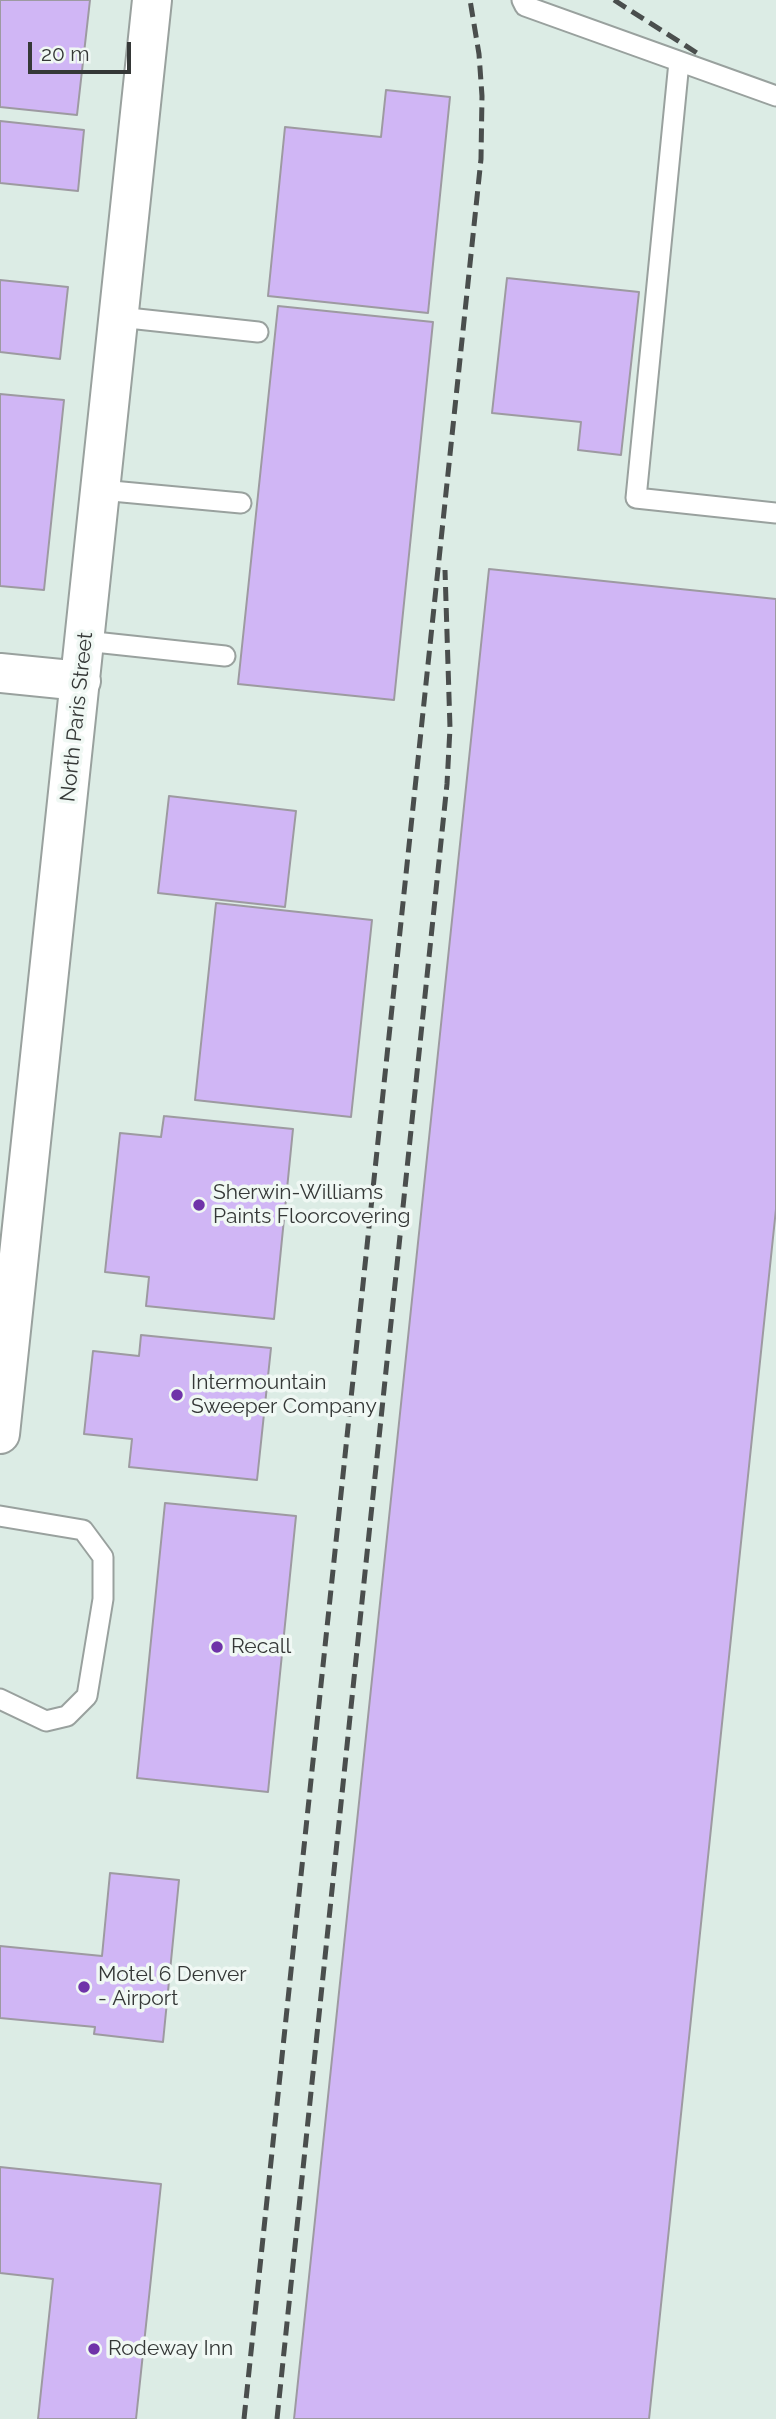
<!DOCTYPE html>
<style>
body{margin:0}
#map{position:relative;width:776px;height:2419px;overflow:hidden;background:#f0f8f4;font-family:Raleway,sans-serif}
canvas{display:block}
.scale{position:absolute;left:28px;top:42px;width:103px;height:32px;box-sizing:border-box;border:4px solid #353837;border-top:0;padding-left:9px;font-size:21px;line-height:24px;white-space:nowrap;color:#353837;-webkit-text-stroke:5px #f0f8f4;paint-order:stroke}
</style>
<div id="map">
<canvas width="776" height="2419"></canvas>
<div class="scale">20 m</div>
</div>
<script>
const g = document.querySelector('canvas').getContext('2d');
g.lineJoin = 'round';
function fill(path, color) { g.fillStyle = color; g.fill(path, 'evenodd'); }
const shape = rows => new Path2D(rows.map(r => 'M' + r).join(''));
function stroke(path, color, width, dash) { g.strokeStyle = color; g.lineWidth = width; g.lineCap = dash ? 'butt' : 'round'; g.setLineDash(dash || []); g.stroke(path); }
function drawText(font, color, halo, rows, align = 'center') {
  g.font = font + ' Raleway,sans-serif'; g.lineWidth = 7; g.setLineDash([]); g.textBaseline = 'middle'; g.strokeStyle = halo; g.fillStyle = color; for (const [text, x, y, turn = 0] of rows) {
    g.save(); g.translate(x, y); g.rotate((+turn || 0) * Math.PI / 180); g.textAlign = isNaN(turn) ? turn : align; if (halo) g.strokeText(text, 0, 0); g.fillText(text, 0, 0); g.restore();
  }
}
const built = shape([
 [0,0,776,0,776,2419,0,2419]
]);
const building = shape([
 [0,0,90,0,77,115,0,107,0,0],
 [386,90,450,97,428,313,268,296,285,127,381,137,386,90],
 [0,121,84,130,78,191,0,183,0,121],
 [507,278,639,292,621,455,578,450,581,422,492,413,507,278],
 [0,280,68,287,60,359,0,352,0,280],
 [278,306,433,322,394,700,238,684,278,306],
 [0,394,64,400,44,590,0,586,0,394],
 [489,569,776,599,776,1209,649,2419,294,2419,489,569],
 [169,796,296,811,285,907,158,893,169,796],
 [216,903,372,920,351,1117,195,1100,216,903],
 [164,1116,293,1129,274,1319,146,1306,149,1277,105,1272,120,1133,161,1137,164,1116],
 [141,1335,271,1348,257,1480,129,1467,132,1439,84,1434,93,1351,139,1356,141,1335],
 [165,1503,296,1516,268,1792,137,1778,165,1503],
 [110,1873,179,1880,163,2042,94,2034,95,2027,0,2018,0,1946,102,1956,110,1873],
 [0,2167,161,2184,136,2419,38,2419,53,2279,0,2273,0,2167]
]);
const lane = shape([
 [522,0,525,6,776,96],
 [679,62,636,498,776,513],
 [119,317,258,332],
 [101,490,241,503],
 [85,641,225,656],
 [0,1516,83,1530,103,1557,103,1599,87,1696,67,1716,46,1721,0,1699]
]);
const secondary = shape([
 [0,673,81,681],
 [0,1434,152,0]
]);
const rail = shape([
 [614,0,697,53],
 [244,2419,481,159,482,96,479,54,470,0],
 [277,2419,447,784,450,728,445,570]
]);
const markers = [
 [199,1205,7,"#6f33a9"],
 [177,1395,7,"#6f33a9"],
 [217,1647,7,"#6f33a9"],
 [84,1987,7,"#6f33a9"],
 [94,2349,7,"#6f33a9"]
];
const streetNames = [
 ["North Paris Street",77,717,-84]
];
const poiNames = [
 ["Sherwin-Williams",213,1193],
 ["Paints Floorcovering",213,1217],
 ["Intermountain",191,1383],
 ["Sweeper Company",191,1407],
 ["Recall",231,1647],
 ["Motel 6 Denver",98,1975],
 ["- Airport",98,1999],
 ["Rodeway Inn",108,2349]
];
fill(built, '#dcece5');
fill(building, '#d0b6f5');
stroke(building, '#9d9aa1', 2);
stroke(lane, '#99a19e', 23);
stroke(secondary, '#99a19e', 42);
stroke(lane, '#fff', 19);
stroke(secondary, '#fff', 38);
stroke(rail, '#4a4e4d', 5, [14, 7]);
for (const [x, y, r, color] of markers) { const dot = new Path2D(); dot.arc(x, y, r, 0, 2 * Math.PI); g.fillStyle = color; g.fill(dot); stroke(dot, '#f0f8f4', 2.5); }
drawText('21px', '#353837', '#f0f8f4', streetNames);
drawText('21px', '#353837', '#f0f8f4', poiNames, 'left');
</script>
